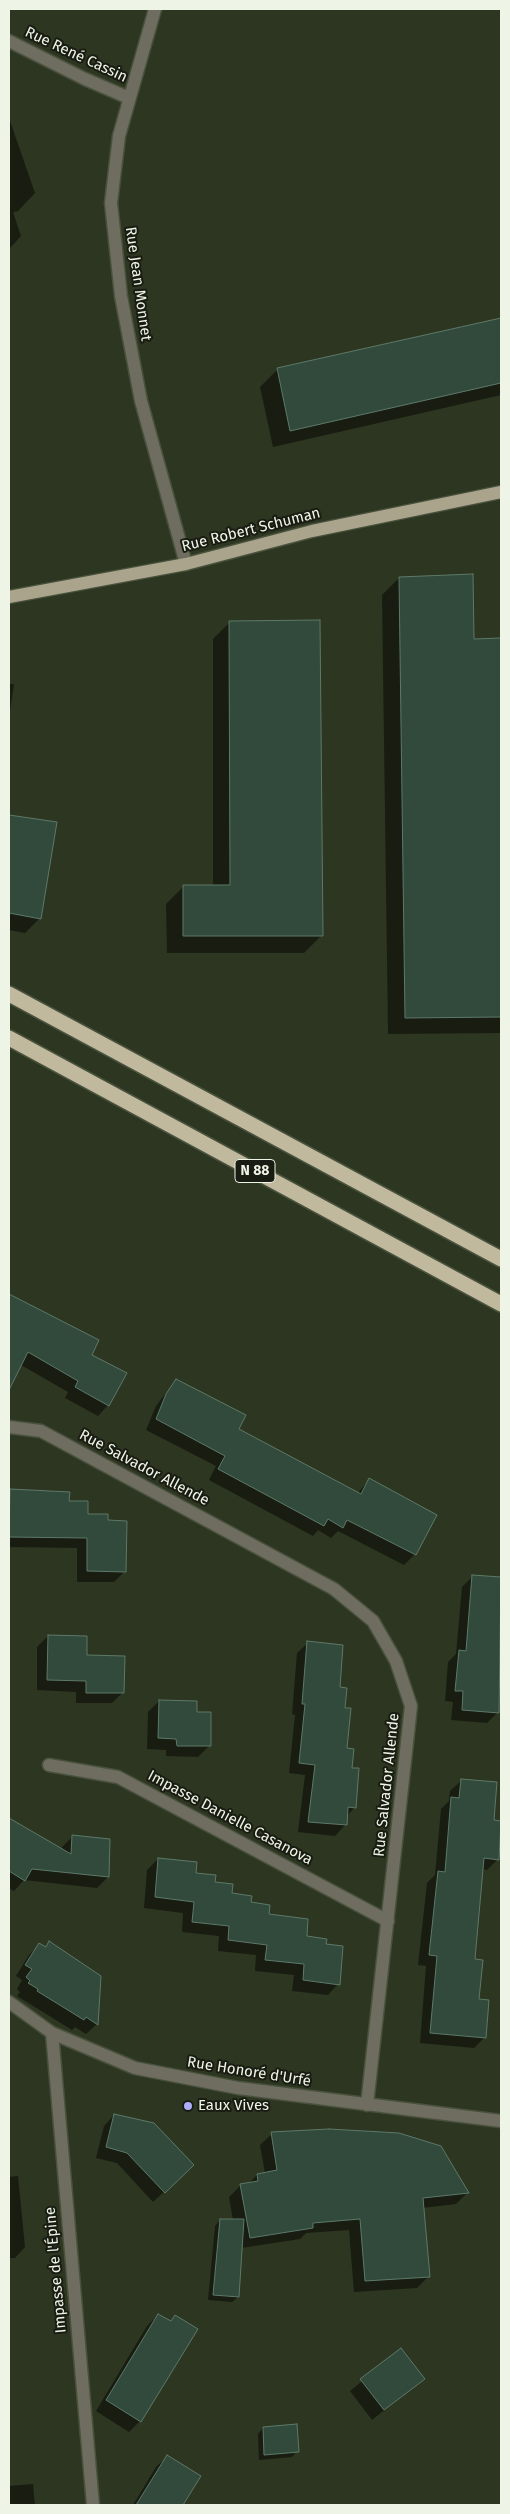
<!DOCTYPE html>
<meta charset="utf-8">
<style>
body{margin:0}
#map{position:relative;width:510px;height:2514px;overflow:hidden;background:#2d3620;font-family:"Fira Sans",sans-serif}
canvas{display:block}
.frame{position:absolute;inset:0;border:10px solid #eef5e6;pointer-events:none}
</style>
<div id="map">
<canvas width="510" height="2514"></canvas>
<div class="frame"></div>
</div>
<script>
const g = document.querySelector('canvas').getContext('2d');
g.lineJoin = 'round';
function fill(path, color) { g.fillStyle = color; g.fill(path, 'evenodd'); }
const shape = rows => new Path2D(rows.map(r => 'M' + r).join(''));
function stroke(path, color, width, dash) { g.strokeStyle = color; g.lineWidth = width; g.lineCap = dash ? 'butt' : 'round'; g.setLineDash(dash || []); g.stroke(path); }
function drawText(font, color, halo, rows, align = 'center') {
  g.font = font + ' "Fira Sans",sans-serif'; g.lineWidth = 4; g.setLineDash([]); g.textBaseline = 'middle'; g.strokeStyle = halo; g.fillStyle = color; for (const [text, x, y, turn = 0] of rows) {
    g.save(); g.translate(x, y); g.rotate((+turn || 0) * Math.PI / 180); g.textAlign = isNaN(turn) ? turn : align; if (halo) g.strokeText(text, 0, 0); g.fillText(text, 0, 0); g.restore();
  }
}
const shadow = shape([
 [9,118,35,193,18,211,13,212,21,236,9,249],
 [501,319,501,395,273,447,260,387,277,370],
 [399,578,473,640,501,640,501,1033,388,1034,382,595],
 [230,622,321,936,304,953,167,953,166,904,183,887,213,886,213,639],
 [9,684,14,684,9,718],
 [9,816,56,823,40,918,25,933,9,930],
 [9,1295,97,1341,90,1355,108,1405,98,1416,65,1398,68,1392,9,1358],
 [176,1380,238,1430,357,1494,369,1480,415,1554,404,1565,338,1531,331,1538,318,1530,313,1536,209,1480,216,1466,146,1430,156,1406],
 [11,1491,68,1502,86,1515,125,1571,114,1582,77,1582,77,1548,9,1547],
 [473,1576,501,1578,501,1674,498,1712,487,1723,451,1720,453,1702,445,1701,448,1662,456,1654,462,1587],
 [48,1636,85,1656,123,1692,112,1703,76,1703,76,1692,37,1690,37,1647],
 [308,1643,339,1688,343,1709,346,1749,355,1807,346,1817,345,1825,335,1836,298,1832,305,1775,289,1773,295,1715,292,1714,297,1653],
 [159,1701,195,1713,209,1746,198,1757,166,1756,166,1750,147,1749,148,1712],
 [461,1781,493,1821,498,1859,487,1870,482,1869,474,1960,485,2037,474,2048,420,2043,426,1966,418,1965,427,1883,435,1875,441,1809,449,1801,450,1791],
 [9,1819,62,1850,62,1847,73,1836,108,1877,97,1888,24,1880,14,1891,9,1888],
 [158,1859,214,1883,305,1937,325,1945,338,1984,328,1995,292,1991,294,1975,255,1971,256,1955,218,1951,219,1936,182,1932,183,1913,144,1908,147,1870],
 [49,1943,97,2024,86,2034,75,2027,72,2030,17,1996,20,1992,17,1989,22,1980,16,1976,29,1955,39,1945,44,1948],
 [114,2115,181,2176,153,2202,117,2163,96,2158,104,2126],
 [272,2134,467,2193,456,2204,422,2208,428,2277,417,2288,354,2292,349,2230,306,2233,300,2239,241,2248,238,2297,232,2302,208,2300,215,2226,220,2220,233,2220,229,2197,240,2186,248,2184,257,2175,265,2173,260,2145],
 [18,2176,25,2247,15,2258,9,2258,9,2177],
 [158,2315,170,2322,140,2421,129,2432,96,2411,147,2326],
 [400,2350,423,2379,372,2420,350,2391],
 [263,2428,297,2451,292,2457,259,2460,258,2434],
 [167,2457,199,2476,182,2505,133,2505,156,2467],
 [33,2484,35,2505,9,2505,9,2486]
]);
const building = shape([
 [501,318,501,383,290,431,277,368,501,318],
 [473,574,474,639,501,638,501,1017,405,1018,399,577,473,574],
 [320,620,323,936,183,936,183,885,230,885,229,621,320,620],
 [9,815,57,822,41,919,9,913,9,815],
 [9,1294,99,1340,92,1355,127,1373,109,1406,75,1387,78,1381,28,1352,9,1390,9,1294],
 [176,1379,246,1415,239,1429,361,1494,369,1478,437,1515,416,1555,347,1520,343,1528,328,1519,324,1526,218,1469,225,1456,156,1419,166,1394,176,1379],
 [10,1489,70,1492,69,1501,88,1501,88,1514,108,1514,108,1520,127,1521,126,1572,87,1571,87,1538,9,1537,10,1489],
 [472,1575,501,1577,499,1713,462,1710,463,1691,455,1691,459,1650,466,1651,472,1575],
 [48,1635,87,1636,87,1655,125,1656,124,1693,86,1693,86,1681,47,1680,48,1635],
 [307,1641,343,1645,340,1687,347,1688,345,1708,351,1708,347,1748,354,1749,352,1768,359,1768,356,1808,348,1807,347,1825,308,1822,315,1765,299,1763,305,1704,302,1704,307,1641],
 [159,1700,197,1701,197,1712,211,1712,211,1746,177,1746,176,1739,158,1738,159,1700],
 [461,1779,497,1782,494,1820,501,1821,499,1860,484,1858,475,1959,483,1960,479,1999,489,2000,486,2038,430,2033,437,1956,429,1955,438,1871,445,1872,451,1797,459,1798,461,1779],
 [9,1818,71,1854,72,1835,110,1839,109,1877,32,1869,25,1881,9,1871,9,1818],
 [158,1858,197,1862,196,1873,216,1875,215,1882,233,1884,232,1893,252,1896,251,1902,270,1905,269,1914,308,1919,307,1936,327,1939,326,1944,343,1946,340,1985,303,1980,304,1964,265,1960,267,1945,228,1940,229,1926,192,1922,194,1902,155,1897,158,1858],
 [49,1941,101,1976,98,2025,86,2017,84,2020,37,1991,38,1989,28,1983,30,1981,26,1977,32,1969,25,1965,39,1943,46,1947,49,1941],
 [114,2114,154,2123,194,2165,165,2193,127,2153,106,2147,114,2114],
 [329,2129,399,2133,441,2146,469,2193,423,2198,430,2277,365,2281,360,2219,313,2223,313,2228,250,2238,240,2184,258,2181,257,2174,277,2170,271,2132,329,2129],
 [220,2219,244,2219,239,2297,213,2295,220,2219],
 [158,2314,171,2321,175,2315,198,2329,141,2422,106,2400,158,2314],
 [401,2348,425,2379,384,2410,360,2379,401,2348],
 [297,2424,299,2452,264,2455,263,2427,297,2424],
 [167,2455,201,2476,183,2505,136,2505,167,2455]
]);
const minor = shape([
 [155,9,119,136,111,203,121,296,141,401,186,564],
 [9,41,85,79,129,98],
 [9,1427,41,1431,334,1589,373,1621,396,1661,411,1706,367,2105],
 [49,1765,118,1777,388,1921],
 [9,2002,52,2033,135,2068,238,2088,501,2121],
 [52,2033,93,2505]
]);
const major = shape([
 [9,597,186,564,312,531,501,492]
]);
const highway = shape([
 [9,994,501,1259],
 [9,1038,501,1304]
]);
const markers = [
 [188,2106,5,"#afaefa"]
];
const shields = [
 [255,1171,40]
];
const shieldNames = [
 ["N 88",255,1171]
];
const streetNames = [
 ["Rue René Cassin",76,55,25],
 ["Rue Jean Monnet",138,284,82],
 ["Rue Robert Schuman",251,530,-14],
 ["Rue Salvador Allende",144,1468,28],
 ["Rue Salvador Allende",387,1785,-84],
 ["Impasse Danielle Casanova",230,1818,28],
 ["Rue Honoré d'Urfé",249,2072,9],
 ["Impasse de l'Épine",56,2270,-95]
];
const poiNames = [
 ["Eaux Vives",198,2106]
];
fill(shadow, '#0007');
fill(building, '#314a3b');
stroke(building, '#5e7969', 1);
stroke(minor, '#48513c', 15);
stroke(major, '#48513c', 15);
stroke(highway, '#48513c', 18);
stroke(minor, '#6f6c60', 12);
stroke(major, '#aaa48c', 12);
stroke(highway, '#c1b99d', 15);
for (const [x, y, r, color] of markers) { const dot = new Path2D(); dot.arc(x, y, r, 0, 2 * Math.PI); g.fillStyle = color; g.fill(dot); stroke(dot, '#181c12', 2); }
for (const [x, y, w] of shields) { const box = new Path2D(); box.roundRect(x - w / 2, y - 11.5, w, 23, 4); g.fillStyle = '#181c12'; g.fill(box); stroke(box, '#eef5e6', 1); }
drawText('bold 14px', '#eef5e6', null, shieldNames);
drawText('15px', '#eef5e6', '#181c12', streetNames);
drawText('15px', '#eef5e6', '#181c12', poiNames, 'left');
</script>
